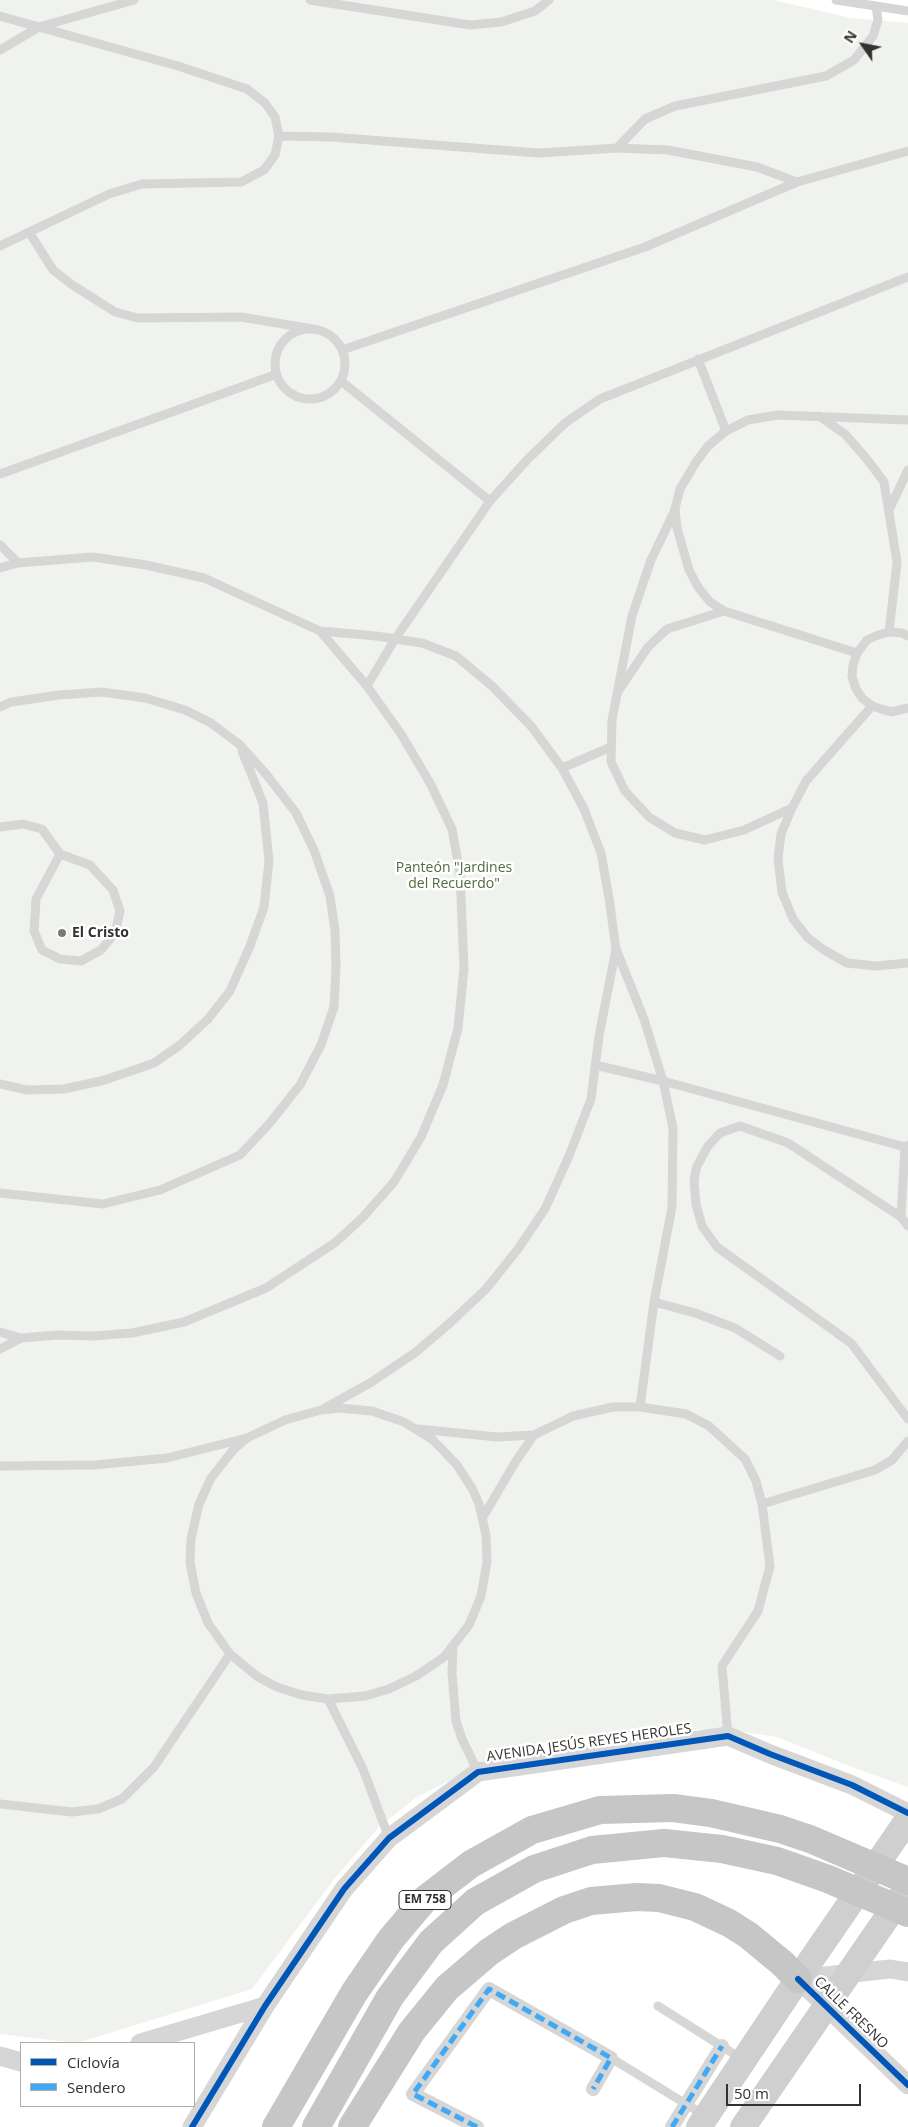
<!DOCTYPE html>
<meta charset="utf-8">
<style>
body{margin:0}
#map{position:relative;width:908px;height:2127px;overflow:hidden;background:#fff;font-family:"Open Sans",sans-serif}
canvas{display:block}
.legend{position:absolute;left:20px;top:2042px;width:175px;height:65px;box-sizing:border-box;background:#fff;border:1px solid #adadad;margin:0;padding:6px 9px;list-style:none;font-size:15px;color:#323232}
.legend li{display:flex;align-items:center;gap:10px;height:25px}
.legend b{width:25px;border:1px solid #adadad}
.north{position:absolute;left:838px;top:20px;width:50px;height:50px;-webkit-text-stroke:4px #fff;paint-order:stroke;rotate:303deg;font-size:14px;font-weight:700;line-height:20px;text-align:center;color:#323232}
.north::after{content:'';display:block;margin:auto;width:18px;height:22px;background:#323232;clip-path:polygon(50% 0,100% 100%,50% 72%,0 100%)}
.scale{position:absolute;left:726px;top:2084px;width:135px;height:22px;box-sizing:border-box;border:2px solid #323232;border-top:0;padding-left:6px;font-size:15px;line-height:18px;white-space:nowrap;color:#323232;-webkit-text-stroke:4px #fff;paint-order:stroke}
</style>
<div id="map">
<canvas width="908" height="2127"></canvas>
<ul class="legend">
<li><b style="height:6px;background:#0057b8"></b>Ciclovía</li>
<li><b style="height:6px;background:#3fa9f5"></b>Sendero</li>
</ul>
<div class="north">N</div>
<div class="scale">50 m</div>
</div>
<script>
const g = document.querySelector('canvas').getContext('2d');
g.lineJoin = 'round';
function fill(path, color) { g.fillStyle = color; g.fill(path, 'evenodd'); }
const shape = rows => new Path2D(rows.map(r => 'M' + r).join(''));
function stroke(path, color, width, dash) { g.strokeStyle = color; g.lineWidth = width; g.lineCap = dash ? 'butt' : 'round'; g.setLineDash(dash || []); g.stroke(path); }
function drawText(font, color, halo, rows, align = 'center') {
  g.font = font + ' "Open Sans",sans-serif'; g.lineWidth = 5; g.setLineDash([]); g.textBaseline = 'middle'; g.strokeStyle = halo; g.fillStyle = color; for (const [text, x, y, turn = 0] of rows) {
    g.save(); g.translate(x, y); g.rotate((+turn || 0) * Math.PI / 180); g.textAlign = isNaN(turn) ? turn : align; if (halo) g.strokeText(text, 0, 0); g.fillText(text, 0, 0); g.restore();
  }
}
const green = shape([
 [0,0,774,0,851,18,908,23,908,1787,857,1769,777,1737,738,1731,682,1729,598,1735,516,1747,417,1797,380,1826,335,1878,252,1989,77,2043,0,2034]
]);
const service = shape([
 [310,0,470,25,501,22,535,11,549,0],
 [876,6,908,11],
 [0,16,178,66,247,89,265,103,275,117,279,136,275,155,264,170,241,182,142,184,109,194,0,246],
 [0,50,39,27,134,0],
 [279,136,331,137,538,153,617,148,668,150,757,167,797,182,908,151],
 [617,148,645,119,675,106,826,76,854,60,873,36,878,20,876,6,836,0],
 [29,232,53,270,71,284,115,312,138,318,241,317,313,329],
 '275 364a35 35 0 1 1 70 0a35 35 0 1 1-70 0Z',
 [342,350,645,247,797,182],
 [698,359,726,431],
 [341,381,490,501],
 [819,416,845,434,866,458,884,482,897,562,889,632],
 [0,474,277,374],
 [890,508,908,470],
 [675,510,651,560,632,616,612,720,611,762,625,791,649,817,675,833,705,840,744,830,792,808],
 [0,545,18,563],
 [0,568,18,563,93,557,146,565,204,578,320,631,367,686,401,734,430,783,452,829,460,873,464,968,458,1028,443,1085,421,1137,394,1182,363,1217,336,1242,266,1288,184,1322,132,1333,93,1336,57,1335,21,1338,0,1332],
 [320,631,376,636,422,643,456,656,492,686,531,726,562,768,584,809,601,853,609,898,616,949,644,1019,663,1081,673,1128,672,1207,654,1302,640,1407],
 [908,636,902,633,889,632,878,635,867,640,857,653,853,665,852,677,856,689,862,698,872,706,891,712,908,708],
 [857,653,724,611,710,602,698,587,689,570,677,528,675,509,680,489,696,462,708,446,726,431,748,420,777,415,908,420],
 [367,686,395,639,490,501,527,460,565,423,600,399,908,277],
 [617,693,648,647,667,629,724,611],
 [872,706,806,781,792,808,781,834,778,859,782,892,793,919,808,938,824,950,847,963,876,966,908,963],
 [0,707,11,702,59,695,102,692,145,698,185,710,211,723,239,744,266,774,296,813,314,850,330,896,335,931,336,967,334,1007,321,1045,300,1085,269,1124,240,1155,160,1190,103,1204,0,1193],
 [562,768,611,747],
 [0,827,23,824,42,829,60,854,90,865,113,890,120,911,115,933,101,950,81,961,60,959,42,950,34,931,36,899,60,854],
 [595,1065,663,1081,905,1147,908,1145],
 [0,1084,27,1090,64,1089,105,1080,154,1063,180,1045,208,1019,230,991,250,946,264,907,269,861,263,803,242,751],
 [905,1147,901,1217,908,1226],
 [901,1217,788,1143,740,1126,720,1133,708,1146,697,1166,694,1180,696,1204,702,1226,717,1247,851,1343,908,1419],
 [654,1302,695,1313,735,1328,780,1356],
 [0,1349,21,1338],
 [325,1408,370,1383,416,1352,451,1322,486,1289,518,1249,545,1209,569,1156,591,1099,599,1036,616,949],
 [418,1429,497,1437,534,1435,573,1416,613,1407,640,1407,686,1414,709,1426,745,1459,756,1481,762,1504,770,1566,758,1611,722,1666,728,1736],
 [0,1466,95,1465,167,1458,247,1438,285,1420,321,1410,339,1408,372,1411,404,1422,433,1440,457,1465,473,1490,479,1504,486,1535,487,1562,481,1596,469,1625,444,1657,416,1676,389,1689,365,1696,328,1699,302,1695,277,1687,258,1677,230,1654,208,1623,196,1593,190,1563,191,1539,199,1504,211,1478,234,1449,247,1438],
 [762,1504,875,1470,892,1460,908,1441],
 [483,1517,516,1461,534,1435],
 [453,1648,452,1673,456,1721,462,1739,478,1772],
 [328,1699,363,1769,389,1838],
 [0,1804,72,1812,98,1809,122,1799,154,1767,230,1654],
 [658,2006,742,2059],
 [611,2058,704,2115]
]);
const pedestrian = shape([
 [477,2127,413,2094,489,1989,611,2058,593,2089],
 [672,2127,722,2046]
]);
const minor = shape([
 [798,1979,908,2085],
 [798,1979,890,1969,908,1972],
 [140,2043,265,2006],
 [0,2056,21,2062],
 [192,2127,265,2006,344,1889,389,1838,478,1772,728,1736,770,1754,852,1785,908,1813]
]);
const secondary = shape([
 [699,2127,798,1979,908,1819],
 [743,2127,908,1887]
]);
const trunk = shape([
 [276,2127,354,1993,391,1939,424,1900,471,1864,532,1830,600,1810,673,1808],
 [316,2127,390,1997,431,1942,475,1902,534,1869,592,1850,664,1843],
 [352,2127,412,2031,447,1988,489,1952,513,1936,564,1910,591,1901,637,1897,659,1898,695,1907,729,1923,748,1935,782,1963,798,1979]
]);
const trunkBridge = shape([
 [673,1808,711,1813,780,1829,810,1839,908,1881],
 [664,1843,722,1849,777,1861,828,1879,908,1913]
]);
const quiet = shape([
 [477,2127,413,2094,489,1989,611,2058,593,2089],
 [672,2127,722,2046]
]);
const cycleway = shape([
 [798,1979,908,2085],
 [192,2127,265,2006,344,1889,389,1838,478,1772,728,1736,770,1754,852,1785,908,1813]
]);
const markers = [
 [62,933,5,"#7a7a7a"]
];
const shields = [
 [425,1900,52]
];
const shieldNames = [
 ["EM 758",425,1900]
];
const parkNames = [
 ["Panteón \"Jardines",454,868],
 ["del Recuerdo\"",454,884]
];
const poiNames = [
 ["El Cristo",72,933]
];
const streetNames = [
 ["AVENIDA JESÚS REYES HEROLES",589,1743,-8],
 ["CALLE FRESNO",851,2013,44]
];
fill(green, '#f0f3ed');
stroke(service, '#d6d6d6', 9);
stroke(pedestrian, '#d6d6d6', 14);
stroke(minor, '#d6d6d6', 19);
stroke(secondary, '#cfcfcf', 26);
stroke(trunk, '#c6c6c6', 28);
stroke(trunkBridge, '#c6c6c6', 28);
stroke(quiet, '#3fa9f5', 5, [10, 5]);
stroke(cycleway, '#0057b8', 6);
for (const [x, y, r, color] of markers) { const dot = new Path2D(); dot.arc(x, y, r, 0, 2 * Math.PI); g.fillStyle = color; g.fill(dot); stroke(dot, '#fff', 2); }
for (const [x, y, w] of shields) { const box = new Path2D(); box.roundRect(x - w / 2, y - 9.5, w, 19, 4); g.fillStyle = '#fff'; g.fill(box); stroke(box, '#323232', 1); }
drawText('bold 12px', '#323232', null, shieldNames);
drawText('14px', '#516b41', '#fff', parkNames);
drawText('bold 14px', '#323232', '#fff', poiNames, 'left');
drawText('14px', '#323232', '#fff', streetNames);
</script>
